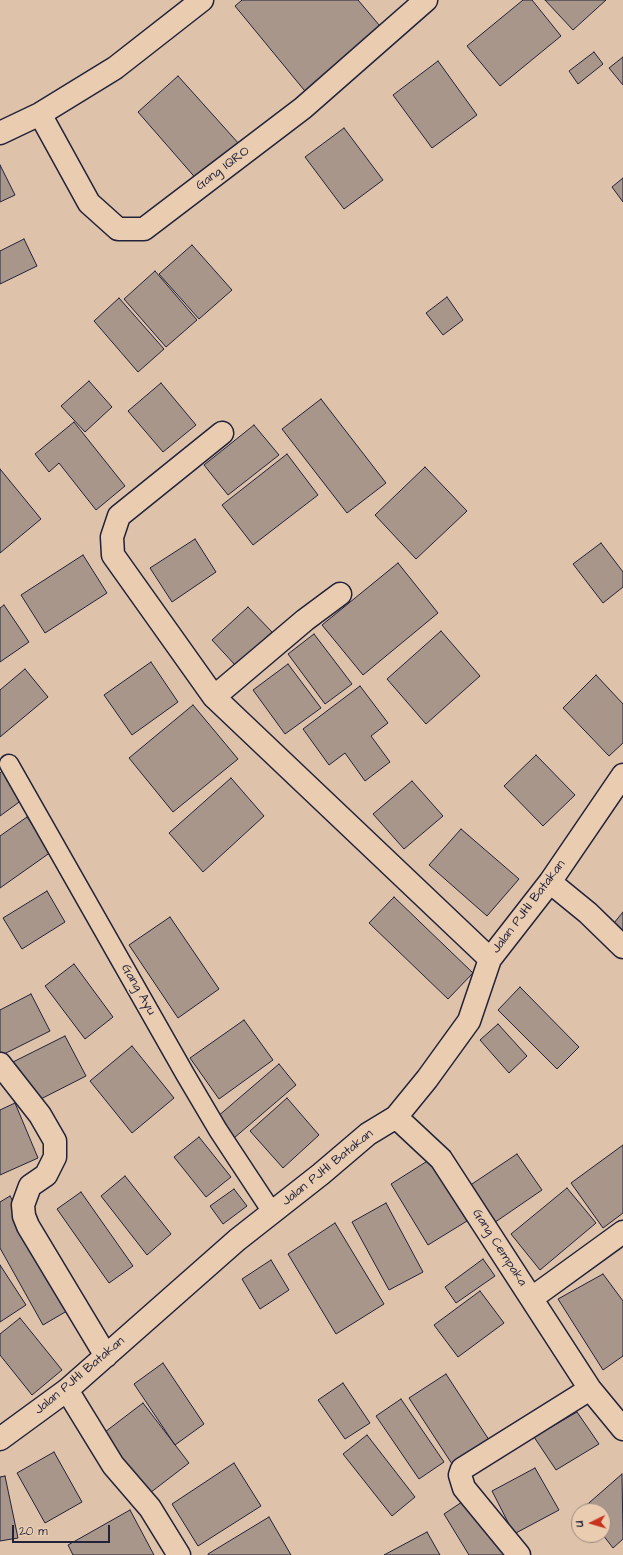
<!DOCTYPE html>
<style>
body{margin:0}
#map{position:relative;width:623px;height:1555px;overflow:hidden;background:#dec3aa;font-family:"Architects Daughter",sans-serif}
canvas{display:block}
.north{position:absolute;left:571px;top:1503px;width:40px;height:40px;box-sizing:border-box;background:#eacdb1;border:1px solid #9a8982;border-radius:50%;rotate:265deg;font-size:11px;font-weight:700;line-height:16px;text-align:center;color:#22223b}
.north::after{content:'';display:block;margin:auto;width:14px;height:18px;background:#c8321e;clip-path:polygon(50% 0,100% 100%,50% 72%,0 100%)}
.scale{position:absolute;left:12px;top:1525px;width:98px;height:18px;box-sizing:border-box;border:2px solid #22223b;border-top:0;padding-left:5px;font-size:12px;line-height:14px;white-space:nowrap;color:#22223b;-webkit-text-stroke:3px #eacdb1;paint-order:stroke}
</style>
<div id="map">
<canvas width="623" height="1555"></canvas>
<div class="north">U</div>
<div class="scale">20 m</div>
</div>
<script>
const g = document.querySelector('canvas').getContext('2d');
g.lineJoin = 'round';
function fill(path, color) { g.fillStyle = color; g.fill(path, 'evenodd'); }
const shape = rows => new Path2D(rows.map(r => 'M' + r).join(''));
function stroke(path, color, width, dash) { g.strokeStyle = color; g.lineWidth = width; g.lineCap = dash ? 'butt' : 'round'; g.setLineDash(dash || []); g.stroke(path); }
function drawText(font, color, halo, rows, align = 'center') {
  g.font = font + ' "Architects Daughter",sans-serif'; g.lineWidth = 3; g.setLineDash([]); g.textBaseline = 'middle'; g.strokeStyle = halo; g.fillStyle = color; for (const [text, x, y, turn = 0] of rows) {
    g.save(); g.translate(x, y); g.rotate((+turn || 0) * Math.PI / 180); g.textAlign = isNaN(turn) ? turn : align; if (halo) g.strokeText(text, 0, 0); g.fillText(text, 0, 0); g.restore();
  }
}
const building = shape([
 [242,0,358,0,385,32,309,96,235,6,242,0],
 [523,0,532,0,561,36,500,86,467,46,523,0],
 [545,0,606,0,573,30,545,0],
 [594,52,603,64,578,84,569,71,594,52],
 [623,57,623,85,609,68,623,57],
 [438,61,477,115,432,148,393,95,438,61],
 [178,76,240,145,199,182,138,112,178,76],
 [344,128,383,180,344,209,305,157,344,128],
 [0,165,15,195,0,202,0,165],
 [623,178,623,202,612,187,623,178],
 [24,239,37,266,0,284,0,251,24,239],
 [192,245,232,290,199,319,159,274,192,245],
 [155,271,197,320,166,347,124,299,155,271],
 [447,297,463,320,443,335,426,313,447,297],
 [119,298,164,349,138,372,94,321,119,298],
 [89,381,112,407,85,432,61,406,89,381],
 [161,383,196,425,163,452,128,411,161,383],
 [321,399,386,483,347,513,282,429,321,399],
 [74,422,125,486,96,510,59,463,49,472,35,454,74,422],
 [254,425,279,455,228,495,204,465,254,425],
 [287,454,318,495,253,545,222,505,287,454],
 [425,467,467,511,416,559,375,515,425,467],
 [0,469,41,519,0,553,0,469],
 [195,539,216,572,172,602,150,568,195,539],
 [601,543,623,572,623,587,603,603,573,564,601,543],
 [83,555,107,593,45,633,21,595,83,555],
 [398,563,438,613,363,675,322,625,398,563],
 [4,605,29,642,0,662,0,608,4,605],
 [248,607,272,632,236,666,212,640,248,607],
 [441,631,480,676,426,724,387,679,441,631],
 [314,634,352,684,325,704,288,654,314,634],
 [151,662,178,702,132,735,104,695,151,662],
 [288,664,321,708,285,734,253,690,288,664],
 [25,669,48,697,0,737,0,690,25,669],
 [596,675,623,704,623,743,609,756,563,708,596,675],
 [360,686,388,723,371,736,390,762,365,781,345,753,329,765,303,729,360,686],
 [193,705,238,759,173,812,129,758,193,705],
 [536,755,575,795,543,826,504,786,536,755],
 [2,771,22,800,0,816,0,773,2,771],
 [231,778,264,816,203,872,169,833,231,778],
 [412,781,443,816,404,849,373,814,412,781],
 [27,817,51,852,0,888,0,836,27,817],
 [461,829,519,879,487,916,429,865,461,829],
 [47,891,65,922,22,949,3,918,47,891],
 [394,897,473,973,448,999,369,923,394,897],
 [623,912,623,941,609,929,623,912],
 [170,917,219,989,178,1018,129,945,170,917],
 [74,964,113,1017,85,1039,45,986,74,964],
 [520,987,579,1047,557,1069,498,1010,520,987],
 [31,994,50,1031,0,1056,0,1010,31,994],
 [244,1020,273,1060,219,1099,190,1058,244,1020],
 [498,1024,527,1056,509,1073,480,1040,498,1024],
 [65,1036,86,1076,33,1103,13,1062,65,1036],
 [132,1046,174,1098,132,1133,90,1081,132,1046],
 [279,1064,296,1085,234,1138,217,1117,279,1064],
 [287,1098,319,1135,283,1168,250,1131,287,1098],
 [15,1103,38,1158,0,1175,0,1110,15,1103],
 [199,1137,231,1177,206,1197,174,1157,199,1137],
 [623,1145,623,1213,603,1228,571,1183,623,1145],
 [517,1154,542,1190,491,1225,466,1188,517,1154],
 [429,1160,467,1221,428,1245,391,1184,429,1160],
 [125,1176,171,1234,147,1255,101,1196,125,1176],
 [567,1188,596,1223,540,1270,511,1234,567,1188],
 [234,1189,247,1206,223,1224,210,1206,234,1189],
 [81,1192,133,1266,109,1283,57,1209,81,1192],
 [10,1196,72,1308,43,1325,0,1248,0,1202,10,1196],
 [386,1203,423,1272,389,1290,352,1222,386,1203],
 [335,1223,384,1304,336,1334,288,1254,335,1223],
 [483,1259,495,1276,456,1303,445,1287,483,1259],
 [271,1260,289,1290,260,1309,242,1279,271,1260],
 [0,1265,26,1305,0,1322,0,1265],
 [603,1274,623,1301,623,1356,603,1370,558,1299,603,1274],
 [480,1291,504,1323,458,1357,434,1325,480,1291],
 [20,1318,62,1370,32,1395,0,1355,0,1334,20,1318],
 [163,1363,204,1424,175,1445,134,1384,163,1363],
 [446,1374,491,1443,454,1467,409,1398,446,1374],
 [343,1383,370,1423,345,1439,318,1400,343,1383],
 [401,1399,444,1462,419,1479,376,1416,401,1399],
 [143,1403,189,1463,146,1496,101,1435,143,1403],
 [577,1412,599,1444,556,1470,534,1437,577,1412],
 [367,1435,415,1497,392,1516,343,1454,367,1435],
 [54,1452,82,1502,45,1523,17,1473,54,1452],
 [234,1463,261,1506,198,1546,172,1504,234,1463],
 [535,1468,559,1510,514,1534,492,1491,535,1468],
 [622,1474,623,1539,613,1548,603,1535,603,1511,583,1511,582,1509,622,1474],
 [5,1476,18,1538,0,1541,0,1477,5,1476],
 [468,1498,504,1555,469,1555,444,1514,468,1498],
 [130,1510,154,1555,73,1555,68,1545,130,1510],
 [269,1517,291,1555,208,1555,208,1554,269,1517],
 [427,1532,440,1555,384,1555,427,1532]
]);
const lane = shape([
 [9,764,185,1074,218,1130,272,1212]
]);
const street = shape([
 [40,114,89,203,118,229,144,229,303,108,426,0],
 [0,133,40,114,115,68,202,0],
 [222,433,119,516,112,537,113,555,214,697,490,959],
 [214,697,305,620,340,594],
 [550,882,588,913,623,947],
 [0,1064,40,1115,55,1141,55,1157,46,1175,30,1186,23,1205,24,1216,28,1226,106,1356],
 [396,1117,441,1159,590,1389,623,1429],
 [532,1298,623,1232],
 [67,1390,113,1465,150,1508,179,1555],
 [0,1439,67,1390,237,1240,321,1174,368,1134,396,1117,427,1079,469,1021,490,959,550,882,623,775],
 [519,1555,464,1488,460,1475,462,1469,590,1389]
]);
const streetNames = [
 ["Gang IQRO",223,169,-37],
 ["Jalan PJHI Batakan",529,907,-53],
 ["Gang Ayu",138,990,60],
 ["Jalan PJHI Batakan",328,1168,-39],
 ["Gang Cempaka",499,1248,57],
 ["Jalan PJHI Batakan",80,1376,-40]
];
fill(building, '#a9968a');
stroke(building, '#22223b', 1);
stroke(lane, '#22223b', 21);
stroke(street, '#22223b', 25);
stroke(lane, '#eacdb1', 18);
stroke(street, '#eacdb1', 22);
drawText('13px', '#22223b', '#eacdb1', streetNames);
</script>
